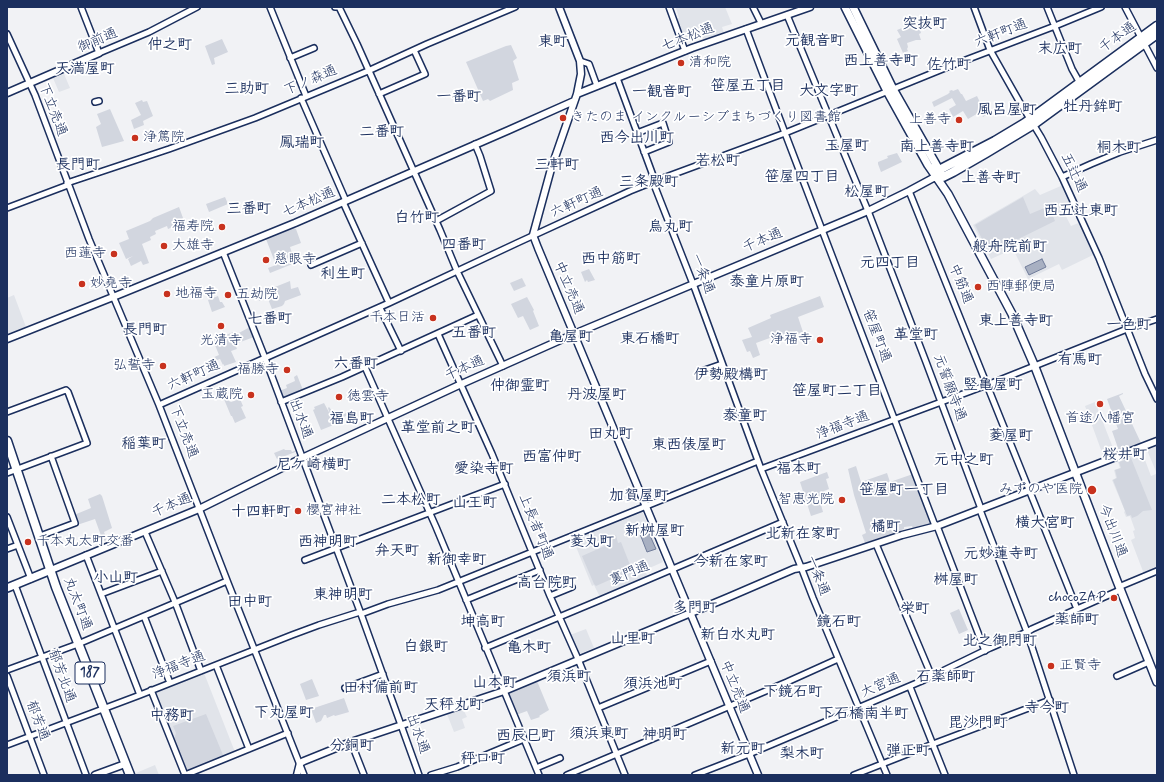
<!DOCTYPE html>
<meta charset="utf-8">
<style>
body{margin:0}
#map{position:relative;width:1164px;height:782px;overflow:hidden;background:#f1f2f5;font-family:Mynerve,sans-serif}
canvas{display:block}
.frame{position:absolute;inset:0;border:8px solid #1b2f5e;pointer-events:none}
</style>
<div id="map">
<canvas width="1164" height="782"></canvas>
<div class="frame"></div>
</div>
<script>
const g = document.querySelector('canvas').getContext('2d');
g.lineJoin = 'round';
function fill(path, color) { g.fillStyle = color; g.fill(path, 'evenodd'); }
const shape = rows => new Path2D(rows.map(r => 'M' + r).join(''));
function stroke(path, color, width, dash) { g.strokeStyle = color; g.lineWidth = width; g.lineCap = dash ? 'butt' : 'round'; g.setLineDash(dash || []); g.stroke(path); }
function drawText(font, color, halo, rows, align = 'center') {
  g.font = font + ' Mynerve,"Klee One",sans-serif'; g.lineWidth = 3.5; g.setLineDash([]); g.textBaseline = 'middle'; g.strokeStyle = halo; g.fillStyle = color; for (const [text, x, y, turn = 0] of rows) {
    g.save(); g.translate(x, y); g.rotate((+turn || 0) * Math.PI / 180); g.textAlign = isNaN(turn) ? turn : align; if (halo) g.strokeText(text, 0, 0); g.fillText(text, 0, 0); g.restore();
  }
}
const built = shape([
 [678,7,725,7,732,24,722,27,724,33,704,40,701,35,683,43,674,20,679,18,676,8],
 [64,74,70,88,59,92,53,78],
 [1063,185,1071,202,1061,207,1071,226,1081,222,1095,254,1062,270,1059,264,1028,279,1013,249,991,259,973,225,1035,189,1040,195],
 [14,295,26,327,7,334,7,298],
 [1095,402,1115,453,1104,458,1085,406],
 [1157,446,1157,474,1147,450],
 [1142,452,1151,476,1156,474,1157,478,1157,569,1144,574,1131,540,1135,538,1133,531,1135,530,1130,516,1126,517,1124,512,1125,511,1112,480,1116,478,1114,470,1120,468,1118,462],
 [638,510,642,511,663,562,645,570,648,578,600,597,594,585,592,586,572,537],
 [586,629,594,648,579,654,577,653,570,635],
 [204,673,235,752,186,772,155,692],
 [463,709,467,717,462,719,465,728,454,732,447,714],
 [155,765,159,775,137,775,136,773]
]);
const green = shape([
 [922,20,925,20,926,24,919,26,921,33,919,34,921,40,916,40,907,43,908,47,907,49,908,51,903,53,897,39,901,37,897,30],
 [222,39,228,52,214,58,215,64,212,65,205,46],
 [511,45,517,58,513,61,519,80,512,83,513,90,490,101,488,99,483,101,466,62,506,46],
 [958,89,961,94,962,94,966,101,977,96,986,115,983,117,980,112,968,119,963,111,953,117,949,109,956,105,952,98,934,107,932,102,948,94,950,92,949,91,952,90,953,91],
 [142,100,143,102,147,101,153,116,143,121,144,125,134,129,131,120,141,115,135,103],
 [110,109,124,141,102,147,96,127,101,124,97,114],
 [897,153,902,162,881,172,878,164,878,162,888,158,887,156],
 [225,197,228,204,209,212,206,204],
 [1023,197,1030,214,1049,206,1055,221,998,249,994,248,990,250,987,244,984,243,975,225],
 [179,207,183,218,181,220,182,223,168,229,167,226,155,231,156,234,150,237,151,240,142,244,149,263,143,265,141,261,131,266,128,259,133,256,126,259,119,243,129,239,126,231,150,221,153,218],
 [293,228,296,229,301,243,290,247,295,263,270,273,268,268,276,265,266,239],
 [589,269,595,280,588,282,587,280,585,282,581,272],
 [522,278,526,286,514,291,510,283],
 [290,281,291,289,298,287,301,295,285,301,284,304,282,306,272,309,268,299,277,294,259,301,258,295,274,290,273,288,275,288,275,287],
 [218,296,220,302,222,302,225,307,212,312,208,300],
 [820,296,824,307,798,317,803,332,781,341,778,335,756,343,760,355,753,358,750,351,747,352,742,340,752,337,748,328,771,318,770,315],
 [527,297,534,310,533,311,539,326,530,330,523,316,518,318,511,304],
 [250,327,254,337,235,344,237,349,231,351,236,362,224,366,224,364,223,365,220,359,214,361,212,358,219,355,213,340,236,331,237,334],
 [297,375,303,390,282,399,279,391,287,388,286,385,295,381,294,377],
 [221,392,223,392,229,401,231,402,240,399,243,406,241,407,246,418,235,423,232,416,231,416],
 [1123,393,1123,394,1119,396,1141,443,1121,451,1119,451,1112,431,1118,429,1107,399],
 [324,403,330,414,328,408,329,407,333,412,336,411,337,413,340,416,352,410,353,413,334,421,336,424,321,430,313,410,315,409,314,407],
 [284,449,285,450,291,450,292,452,297,450,298,451,277,459,274,453],
 [1131,458,1152,510,1143,511,1137,516,1132,518,1131,515,1127,516,1113,480,1117,478,1115,470,1121,468,1119,462],
 [856,466,861,482,887,473,890,482,913,474,918,488,917,489,920,498,922,497,931,522,930,524,913,528,912,526,904,527,904,529,865,543,862,535,866,533,854,495,848,469],
 [827,472,829,478,826,479,829,489,824,491,825,495,819,498,823,512,811,516,800,482],
 [100,494,102,496,112,528,104,532,107,540,103,541,95,519,80,524,77,523,74,515,91,508,88,499],
 [616,535,618,543,621,542,632,570,596,586,594,584,582,556,607,545,605,540],
 [959,609,968,630,959,634,950,613],
 [312,679,319,696,306,700,300,684],
 [537,681,549,710,539,716,540,717,531,720,527,711,516,715,508,696,509,694],
 [344,698,349,712,335,716,334,715,327,718,326,715,324,715,321,721,316,723,311,709],
 [206,714,223,755,186,770,174,739,176,733,173,726]
]);
const water = shape([
 [1042,259,1046,267,1029,275,1025,267,1042,259],
 [648,531,656,549,647,552,640,534,648,531]
]);
const minor = shape([
 [81,7,99,53,149,32,197,7],
 [270,7,306,96],
 [335,7,339,7,357,44,440,230,457,271,503,366],
 [669,7,685,51],
 [753,7,761,23],
 [974,7,990,50,1019,101,1041,137,1062,177,1099,258,1145,374,1157,399],
 [1047,7,1072,69,1081,85],
 [1125,7,1157,68],
 [787,15,868,211,926,362,980,506,980,510,1027,632,1074,775],
 [746,29,785,133,934,523,937,526,985,651],
 [7,34,35,95,89,239,159,405,228,583,304,775],
 [290,58,314,48],
 [580,61,589,64,597,86],
 [617,78,655,181],
 [379,94,425,74,414,50],
 [301,98,346,201],
 [95,102,99,101],
 [637,133,663,123,669,142,644,152],
 [1062,177,1091,164,1120,152,1157,140],
 [653,182,695,289,761,469,801,567,813,598,887,775],
 [67,183,169,149,255,118,368,71,427,44,515,7],
 [909,191,1077,609],
 [343,202,389,303],
 [7,208,68,185],
 [436,221,491,191,480,156,475,144],
 [223,252,265,358,361,614,419,775],
 [311,265,362,243],
 [380,308,401,351],
 [438,334,492,454,550,596,578,659,625,775],
 [365,367,436,527,539,775],
 [702,371,722,364],
 [281,402,342,377,478,315],
 [159,405,389,303,517,243,630,191,655,181,785,133,950,66,1055,26,1101,7],
 [7,412,66,390,68,392,87,443,7,473],
 [761,469,987,385,1127,329,1157,319],
 [7,517,31,579],
 [145,532,175,602,201,671],
 [40,536,75,523,51,456],
 [876,544,932,677],
 [7,549,18,545],
 [86,555,140,695],
 [305,560,505,484],
 [15,585,86,775],
 [101,594,162,571],
 [550,596,572,587],
 [466,600,540,570],
 [361,614,388,604,438,590,758,461],
 [144,616,170,683],
 [485,648,600,600,783,522],
 [216,665,249,749],
 [7,670,78,644,227,581],
 [7,676,44,775],
 [1117,676,1149,662],
 [910,687,945,775],
 [345,688,383,674],
 [151,690,185,775],
 [598,708,711,661],
 [351,742,364,775],
 [7,745,140,695,292,635,319,625,360,612],
 [536,768,560,758],
 [185,775,288,733],
 [431,775,457,767,524,739],
 [567,775,787,682,838,659],
 [695,775,749,754,924,680,990,648,1027,632,1032,629,1120,590,1121,586,1157,571],
 [854,775,933,744,1050,700]
]);
const tertiary = shape([
 [559,7,580,61,581,74,577,94,551,169,533,235,538,248,758,775],
 [7,93,99,53],
 [577,94,692,48,810,7],
 [7,339,118,295,295,223,509,130,574,101],
 [51,570,199,509,302,458,457,386,574,334,868,211,909,191,935,177],
 [95,775,125,764],
 [297,775,300,763,304,761,351,742,504,691,729,597,794,569,806,567,902,535,937,526,1157,441]
]);
const secondary = shape([
 [845,7,887,91,928,165,948,194,1012,314,1035,367,1117,581,1157,682],
 [853,7,893,89,942,175],
 [7,588,51,570]
]);
const primary = shape([
 [1157,26,1025,123,995,141,939,170,935,177,943,177,953,172,986,153,1034,124,1157,34],
 [7,441,56,587,130,775]
]);
const markers = [
 [681,63,4,"#c8321e"],
 [563,118,4,"#c8321e"],
 [959,120,4,"#c8321e"],
 [135,138,4,"#c8321e"],
 [222,227,4,"#c8321e"],
 [164,246,4,"#c8321e"],
 [114,254,4,"#c8321e"],
 [266,260,4,"#c8321e"],
 [82,284,4,"#c8321e"],
 [978,287,4,"#c8321e"],
 [167,294,4,"#c8321e"],
 [228,295,4,"#c8321e"],
 [433,318,4,"#c8321e"],
 [221,326,4,"#c8321e"],
 [820,340,4,"#c8321e"],
 [163,366,4,"#c8321e"],
 [287,370,4,"#c8321e"],
 [251,395,4,"#c8321e"],
 [339,397,4,"#c8321e"],
 [1100,404,4,"#c8321e"],
 [1092,490,5,"#c8321e"],
 [842,500,4,"#c8321e"],
 [298,511,4,"#c8321e"],
 [28,542,4,"#c8321e"],
 [1114,598,4,"#c8321e"],
 [1051,666,4,"#c8321e"]
];
const shields = [
 [90,673,30]
];
const shieldNames = [
 ["187",90,673]
];
const streetNames = [
 ["六軒町通",1001,34,-21],
 ["七本松通",688,38,-21],
 ["千本通",1118,38,-36],
 ["御前通",98,41,-23],
 ["下ノ森通",311,81,-23],
 ["下立売通",52,110,69],
 ["五辻通",1073,173,64],
 ["七本松通",309,203,-23],
 ["六軒町通",577,203,-24],
 ["千本通",763,241,-23],
 ["一条通",702,274,69],
 ["中筋通",960,284,68],
 ["中立売通",568,288,67],
 ["笹屋町通",876,336,69],
 ["千本通",465,369,-24],
 ["六軒町通",194,376,-24],
 ["元誓願寺通",949,388,70],
 ["出水通",300,419,69],
 ["浄福寺通",843,426,-21],
 ["下立売通",183,432,69],
 ["千本通",172,506,-23],
 ["上長者町通",535,527,68],
 ["今出川通",1112,531,69],
 ["裏門通",630,574,-23],
 ["一条通",817,576,69],
 ["丸太町通",77,604,69],
 ["浄福寺通",179,666,-21],
 ["郁芳北通",61,676,70],
 ["大宮通",881,686,-23],
 ["中立売通",734,687,68],
 ["郁芳通",37,721,69],
 ["出水通",417,734,70]
];
const poiNames = [
 ["清和院",689,63],
 ["きたのま インクルーシブまちづくり図書館",571,118],
 ["上善寺",951,120,"right"],
 ["浄篤院",143,138],
 ["福寿院",214,227,"right"],
 ["大雄寺",172,246],
 ["西蓮寺",106,254,"right"],
 ["慈眼寺",274,260],
 ["妙堯寺",90,284],
 ["西陣郵便局",986,287],
 ["地福寺",175,294],
 ["五劫院",236,295],
 ["千本日活",425,318,"right"],
 ["浄福寺",812,340,"right"],
 ["光清寺",221,341,"center"],
 ["弘誓寺",155,366,"right"],
 ["福勝寺",279,370,"right"],
 ["玉蔵院",243,395,"right"],
 ["徳雲寺",347,397],
 ["首途八幡宮",1100,419,"center"],
 ["みずのや医院",1083,490,"right"],
 ["智恵光院",834,500,"right"],
 ["櫻宮神社",306,511],
 ["千本丸太町交番",36,542],
 ["chocoZAP",1106,598,"right"],
 ["正賢寺",1059,666]
];
const neighbourhoodNames = [
 ["突抜町",925,25],
 ["元観音町",815,42],
 ["東町",553,43],
 ["仲之町",170,46],
 ["末広町",1060,50],
 ["西上善寺町",881,62],
 ["佐竹町",949,66],
 ["天満屋町",85,70],
 ["笹屋五丁目",748,87],
 ["三助町",247,90],
 ["大文字町",829,92],
 ["一観音町",662,93],
 ["一番町",459,98],
 ["牡丹鉾町",1093,108],
 ["風呂屋町",1007,111],
 ["二番町",382,133],
 ["西今出川町",637,139],
 ["鳳瑞町",302,144],
 ["玉屋町",847,147],
 ["南上善寺町",937,148],
 ["桐木町",1119,149],
 ["若松町",718,162],
 ["長門町",78,166],
 ["三軒町",557,166],
 ["笹屋四丁目",802,178],
 ["上善寺町",991,179],
 ["三条殿町",649,183],
 ["松屋町",867,193],
 ["三番町",249,210],
 ["西五辻東町",1081,212],
 ["白竹町",417,219],
 ["烏丸町",671,228],
 ["四番町",464,246],
 ["般舟院前町",1010,248],
 ["西中筋町",611,260],
 ["元四丁目",890,264],
 ["利生町",343,275],
 ["泰童片原町",767,283],
 ["七番町",270,320],
 ["東上善寺町",1016,322],
 ["一色町",1129,326],
 ["長門町",145,331],
 ["五番町",474,334],
 ["革堂町",916,336],
 ["亀屋町",571,338],
 ["東石橋町",650,340],
 ["有馬町",1080,361],
 ["六番町",356,365],
 ["伊勢殿構町",731,376],
 ["竪亀屋町",993,386],
 ["仲御霊町",520,387],
 ["笹屋町二丁目",837,392],
 ["丹波屋町",597,396],
 ["泰童町",745,417],
 ["福島町",352,420],
 ["革堂前之町",438,429],
 ["田丸町",611,435],
 ["菱屋町",1011,437],
 ["稲葉町",144,445],
 ["東西俵屋町",689,446],
 ["桜井町",1125,456],
 ["西富仲町",552,458],
 ["元中之町",964,461],
 ["尼ケ崎横町",314,466],
 ["愛染寺町",484,470],
 ["福本町",799,470],
 ["笹屋町一丁目",904,491],
 ["加賀屋町",639,497],
 ["二本松町",411,501],
 ["山王町",475,504],
 ["十四軒町",261,513],
 ["横大宮町",1045,524],
 ["橘町",886,528],
 ["新桝屋町",655,532],
 ["北新在家町",803,535],
 ["西神明町",328,543],
 ["菱丸町",592,543],
 ["弁天町",397,552],
 ["元妙蓮寺町",1001,555],
 ["新御幸町",457,561],
 ["今新在家町",731,563],
 ["小山町",116,579],
 ["桝屋町",956,581],
 ["高台院町",547,584],
 ["東神明町",343,596],
 ["田中町",250,603],
 ["多門町",695,609],
 ["栄町",915,610],
 ["薬師町",1077,621],
 ["坤高町",483,623],
 ["鏡石町",839,623],
 ["新白水丸町",738,636],
 ["山里町",633,640],
 ["北之御門町",1000,642],
 ["白銀町",426,648],
 ["亀木町",529,649],
 ["須浜町",569,678],
 ["石薬師町",946,678],
 ["山本町",495,684],
 ["須浜池町",653,685],
 ["田村備前町",381,689],
 ["下鏡石町",793,693],
 ["天秤丸町",454,706],
 ["寺今町",1047,709],
 ["下丸屋町",284,714],
 ["下石橋南半町",864,715],
 ["中務町",172,717],
 ["毘沙門町",978,724],
 ["須浜東町",599,735],
 ["神明町",665,736],
 ["西辰巳町",526,737],
 ["分銅町",352,747],
 ["新元町",743,750],
 ["弾正町",908,752],
 ["梨木町",802,755],
 ["秤口町",483,760]
];
fill(built, '#e1e4ea');
fill(green, '#d2d6df');
fill(water, '#a8b0c2');
stroke(water, '#707c9a', 1);
stroke(minor, '#1b2f5e', 8);
stroke(tertiary, '#1b2f5e', 9);
stroke(secondary, '#1b2f5e', 10);
stroke(primary, '#1b2f5e', 11);
stroke(minor, '#fff', 5);
stroke(tertiary, '#fff', 6);
stroke(secondary, '#fff', 7);
stroke(primary, '#fff', 8);
for (const [x, y, r, color] of markers) { const dot = new Path2D(); dot.arc(x, y, r, 0, 2 * Math.PI); g.fillStyle = color; g.fill(dot); stroke(dot, '#fff', 1.5); }
for (const [x, y, w] of shields) { const box = new Path2D(); box.roundRect(x - w / 2, y - 11, w, 22, 3); g.fillStyle = '#fff'; g.fill(box); stroke(box, '#1b2f5e', 1); }
drawText('bold 13px', '#1b2f5e', null, shieldNames);
drawText('14px', '#1b2f5e', '#fff', streetNames);
drawText('14px', '#1b2f5e', '#fff', poiNames, 'left');
drawText('bold 15px', '#1b2f5e', '#fff', neighbourhoodNames);
</script>
